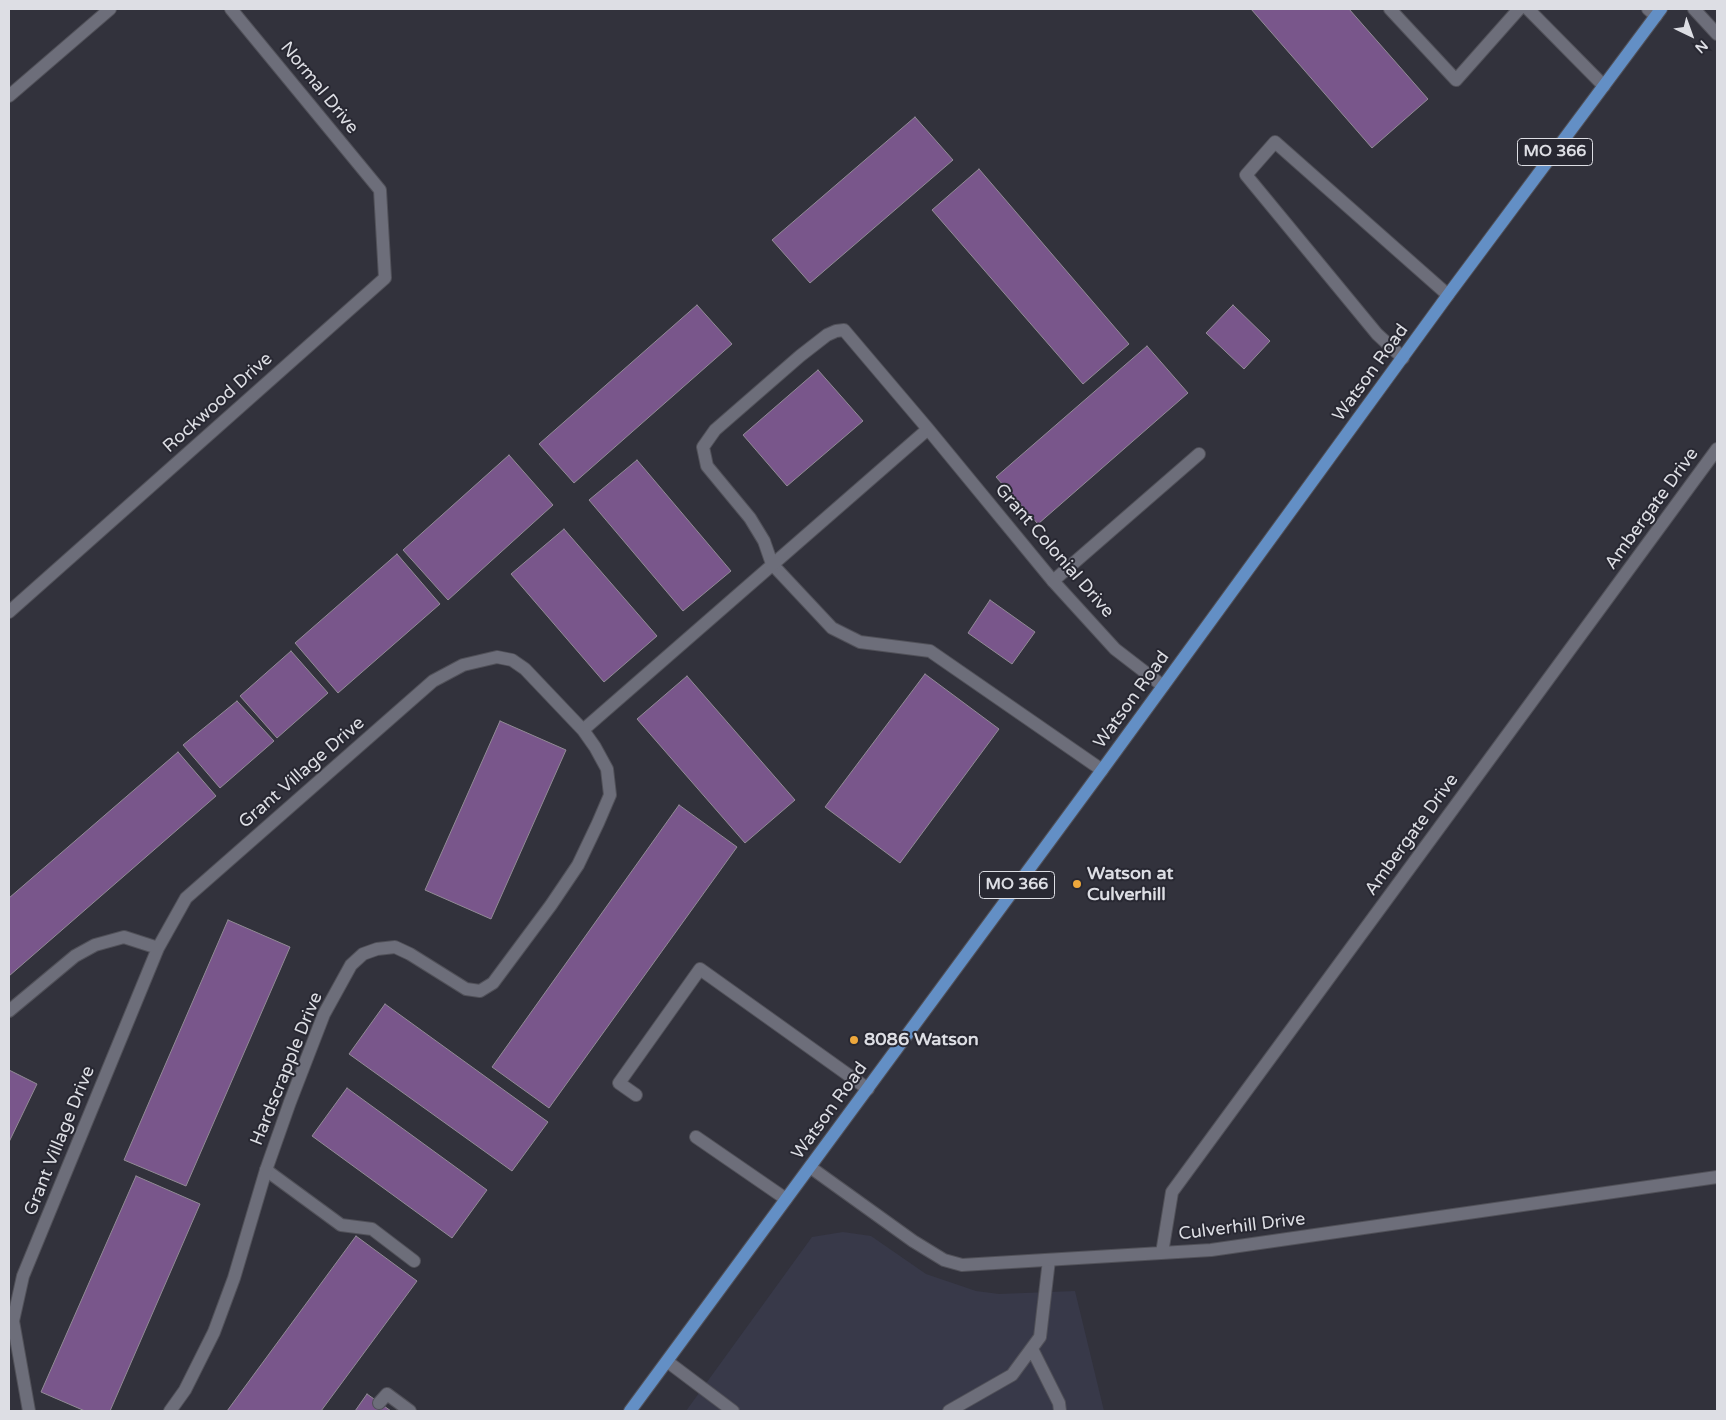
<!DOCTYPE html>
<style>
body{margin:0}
#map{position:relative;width:1726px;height:1420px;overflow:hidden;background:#32323c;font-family:"Varela Round",sans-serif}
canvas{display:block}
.frame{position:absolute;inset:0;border:10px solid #dddee4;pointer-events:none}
.north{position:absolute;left:1666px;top:10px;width:50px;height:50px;-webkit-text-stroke:4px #282832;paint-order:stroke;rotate:138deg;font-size:14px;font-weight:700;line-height:20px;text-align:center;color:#dddee4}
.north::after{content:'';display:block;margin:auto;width:18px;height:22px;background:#dddee4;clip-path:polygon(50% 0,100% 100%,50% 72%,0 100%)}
</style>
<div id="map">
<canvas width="1726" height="1420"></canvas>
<div class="frame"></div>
<div class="north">N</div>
</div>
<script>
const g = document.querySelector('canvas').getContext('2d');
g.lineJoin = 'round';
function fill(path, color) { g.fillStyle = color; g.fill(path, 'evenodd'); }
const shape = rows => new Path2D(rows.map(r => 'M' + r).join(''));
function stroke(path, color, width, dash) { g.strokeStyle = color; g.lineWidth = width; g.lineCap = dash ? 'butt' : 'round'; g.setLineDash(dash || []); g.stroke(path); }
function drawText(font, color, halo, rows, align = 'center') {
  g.font = font + ' "Varela Round",sans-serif'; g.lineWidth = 4; g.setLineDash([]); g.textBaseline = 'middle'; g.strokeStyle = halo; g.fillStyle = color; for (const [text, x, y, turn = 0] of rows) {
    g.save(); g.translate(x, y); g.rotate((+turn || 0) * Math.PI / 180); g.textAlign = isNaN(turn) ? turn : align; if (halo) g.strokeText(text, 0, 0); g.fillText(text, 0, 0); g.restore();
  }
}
const built = shape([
 [843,1232,871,1236,926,1274,976,1291,999,1294,1075,1291,1104,1411,686,1411,812,1237]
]);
const building = shape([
 [1251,9,1349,9,1428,99,1372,148,1251,9],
 [915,117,953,160,810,283,772,240,915,117],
 [979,169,1129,344,1083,384,932,210,979,169],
 [697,305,732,344,574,483,539,444,697,305],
 [1233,305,1270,341,1244,369,1206,333,1233,305],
 [1147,346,1188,393,1038,524,996,477,1147,346],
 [818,370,863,421,787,486,743,435,818,370],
 [509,455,553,505,448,600,403,550,509,455],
 [637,460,731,571,683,611,589,500,637,460],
 [564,529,657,636,604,682,511,574,564,529],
 [397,554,440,604,338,693,295,643,397,554],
 [990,600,1035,632,1012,664,968,633,990,600],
 [291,651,328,693,277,738,240,696,291,651],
 [925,674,999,729,900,863,825,807,925,674],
 [687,676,795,800,745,843,637,719,687,676],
 [237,701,274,741,220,788,183,745,237,701],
 [500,721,566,750,491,919,425,890,500,721],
 [178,752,216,796,9,976,9,898,178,752],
 [679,805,737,847,549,1108,492,1067,679,805],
 [228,920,290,947,186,1186,124,1160,228,920],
 [385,1004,548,1122,512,1171,349,1054,385,1004],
 [9,1070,37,1084,9,1142,9,1070],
 [347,1088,487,1190,452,1238,312,1136,347,1088],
 [136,1176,200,1204,110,1411,85,1411,41,1392,136,1176],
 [356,1236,417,1281,321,1411,227,1411,356,1236],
 [367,1394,391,1411,355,1411,367,1394]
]);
const service = shape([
 [1390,9,1456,80,1519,9],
 [1528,9,1604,86],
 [1648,9,1656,16],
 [1403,358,1377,334,1246,175,1275,142,1448,295],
 [772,564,832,628,860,642,930,651,1102,770],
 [1053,581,1199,454],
 [636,1095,619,1083,700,969,868,1089],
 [696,1137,786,1199],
 [266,1170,341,1225,372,1229,414,1261],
 [1032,1349,1059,1403,1060,1411],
 [668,1362,733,1411],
 [379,1403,387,1394,410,1411],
 [949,1411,1012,1375,1040,1337,1049,1260]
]);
const minor = shape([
 [9,96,110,9],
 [772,564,764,541,750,518,707,466,703,447,715,430,800,356,827,335,836,331,844,330,928,429,1053,581,1115,649,1163,686],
 [9,612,385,278,380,190,231,9],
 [583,730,928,429],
 [9,1011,75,956,95,945,124,937,158,948],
 [810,1167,913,1241,944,1260,962,1265,1211,1250,1717,1177],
 [1162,1253,1172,1192,1717,449],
 [29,1411,13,1321,23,1276,158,948,186,898,433,681,463,665,497,657,512,660,525,669,583,730,595,747,607,769,610,795,598,823,578,865,551,905,493,983,480,991,466,989,410,954,395,947,377,949,363,954,351,965,324,1014,290,1102,266,1170,234,1278,214,1332,185,1390,170,1411]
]);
const tertiary = shape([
 [1694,9,1717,34]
]);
const primary = shape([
 [630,1411,1102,770,1448,295,1661,9]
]);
const markers = [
 [1077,884,5,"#eea83c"],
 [854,1040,5,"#eea83c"]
];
const shields = [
 [1555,152,75],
 [1017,885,75]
];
const shieldNames = [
 ["MO 366",1555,152],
 ["MO 366",1017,885]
];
const streetNames = [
 ["Normal Drive",319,88,51],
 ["Watson Road",1371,373,-54],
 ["Rockwood Drive",218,403,-42],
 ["Ambergate Drive",1652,509,-54],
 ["Grant Colonial Drive",1054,551,49],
 ["Watson Road",1132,700,-54],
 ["Grant Village Drive",302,773,-41],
 ["Ambergate Drive",1412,835,-54],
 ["Hardscrapple Drive",287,1069,-68],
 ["Watson Road",830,1111,-54],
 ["Grant Village Drive",60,1141,-68],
 ["Culverhill Drive",1242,1227,-7]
];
const poiNames = [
 ["Watson at",1087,874],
 ["Culverhill",1087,895],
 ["8086 Watson",864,1040]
];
fill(built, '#383949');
fill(building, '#79568b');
stroke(building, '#928b96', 1);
stroke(service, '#515159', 14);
stroke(minor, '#515159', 14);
stroke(tertiary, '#515159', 14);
stroke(primary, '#515159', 14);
stroke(service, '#6d6e7a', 12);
stroke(minor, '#6d6e7a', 12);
stroke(tertiary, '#6d6e7a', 12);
stroke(primary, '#638fc5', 12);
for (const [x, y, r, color] of markers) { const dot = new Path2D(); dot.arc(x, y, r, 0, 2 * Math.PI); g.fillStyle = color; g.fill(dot); stroke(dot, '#282832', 2); }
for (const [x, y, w] of shields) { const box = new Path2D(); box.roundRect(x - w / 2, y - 13.5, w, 27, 4); g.fillStyle = '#282832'; g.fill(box); stroke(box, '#dddee4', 1); }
drawText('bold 16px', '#dddee4', null, shieldNames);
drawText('18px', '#dddee4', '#282832', streetNames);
drawText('bold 18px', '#dddee4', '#282832', poiNames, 'left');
</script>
